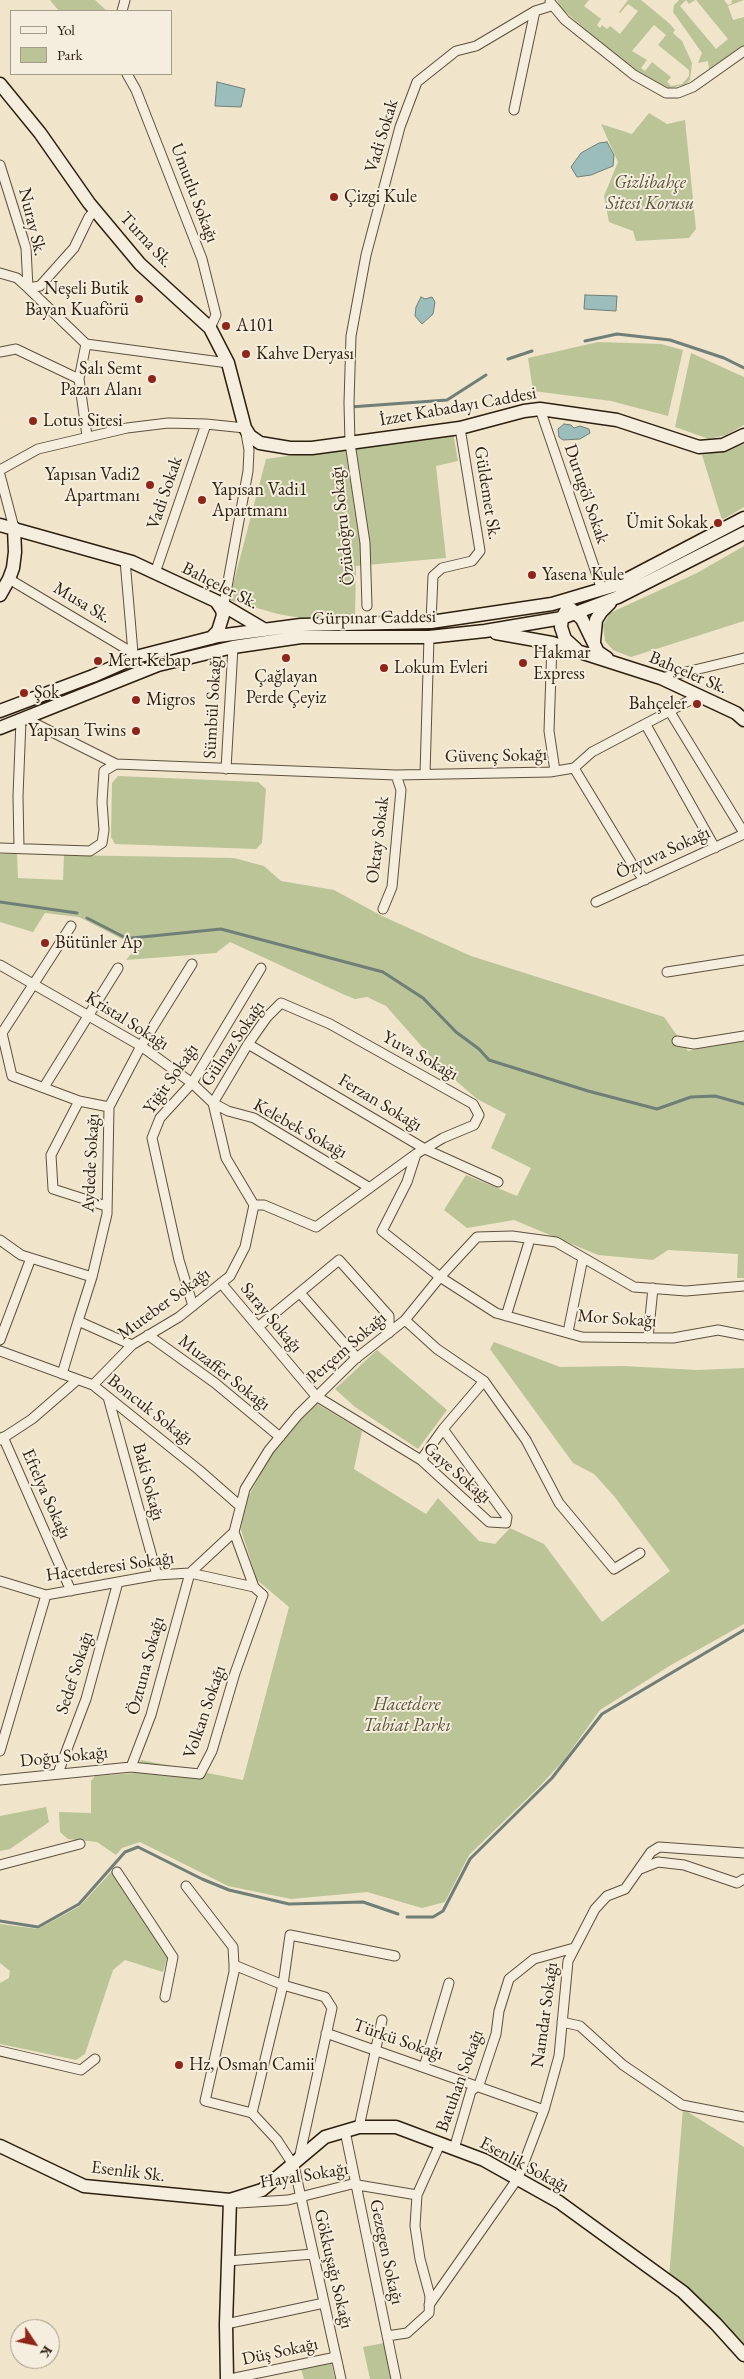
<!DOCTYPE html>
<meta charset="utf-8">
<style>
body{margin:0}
#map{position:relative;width:744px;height:2379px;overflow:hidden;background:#f0e4cb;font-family:"EB Garamond",serif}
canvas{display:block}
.legend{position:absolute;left:10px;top:10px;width:162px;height:65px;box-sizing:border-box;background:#f5eddd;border:1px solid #a59b8b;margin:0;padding:6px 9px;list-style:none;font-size:15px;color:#2d1f0f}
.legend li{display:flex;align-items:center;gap:10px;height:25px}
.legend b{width:25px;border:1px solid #a59b8b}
.north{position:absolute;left:10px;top:2319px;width:50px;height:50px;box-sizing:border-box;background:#f5eddd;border:1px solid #a59b8b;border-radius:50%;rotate:124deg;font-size:14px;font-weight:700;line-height:20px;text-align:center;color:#2d1f0f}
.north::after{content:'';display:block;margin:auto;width:18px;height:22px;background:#8f2418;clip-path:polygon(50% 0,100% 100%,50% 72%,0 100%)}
</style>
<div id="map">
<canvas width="744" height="2379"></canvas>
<ul class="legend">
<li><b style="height:6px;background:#f5eddd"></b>Yol</li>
<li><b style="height:14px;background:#bac497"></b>Park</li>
</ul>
<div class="north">K</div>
</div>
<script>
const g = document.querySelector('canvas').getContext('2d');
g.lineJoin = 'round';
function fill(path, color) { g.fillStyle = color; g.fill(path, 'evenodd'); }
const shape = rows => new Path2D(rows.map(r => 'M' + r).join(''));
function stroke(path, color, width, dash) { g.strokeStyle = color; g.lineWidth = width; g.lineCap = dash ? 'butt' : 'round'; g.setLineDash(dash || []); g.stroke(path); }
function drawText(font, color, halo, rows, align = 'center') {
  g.font = font + ' "EB Garamond",serif'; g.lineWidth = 4; g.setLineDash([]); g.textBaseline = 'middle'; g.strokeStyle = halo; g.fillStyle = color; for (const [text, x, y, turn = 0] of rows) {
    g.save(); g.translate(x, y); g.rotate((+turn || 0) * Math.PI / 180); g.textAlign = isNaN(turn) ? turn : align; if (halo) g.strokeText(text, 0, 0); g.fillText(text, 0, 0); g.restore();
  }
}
const green = shape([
 [50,0,95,0,107,11,59,11],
 [557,0,589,0,584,6,601,19,597,25,600,28,602,25,607,29,610,26,620,34,638,11,628,4,620,13,619,12,628,0,641,0,669,23,675,30,673,33,682,41,692,63,690,80,685,85,669,88,651,82,601,43,561,8],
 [654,25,666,35,658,45,689,70,689,76,682,84,671,86,667,82,671,77,652,62,645,71,641,68,647,60,632,51],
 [679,0,695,0,689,4,686,0,680,6,716,49,728,39,696,0,724,0,728,5,731,4,732,0,744,0,728,6,733,20,744,17,744,46,714,69,709,69,708,61,698,63,702,53,673,12,674,5],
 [649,113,667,124,685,120,696,229,689,238,636,241,633,231,609,222,604,196,618,162,601,124,632,134],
 [598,342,661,344,683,350,668,416,611,401,533,391,528,358],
 [691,353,744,377,744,425,726,435,709,439,675,427],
 [453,433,458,461,436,466,446,558,356,566,355,618,306,619,278,614,229,600,266,459],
 [744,444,744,507,722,520,702,455],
 [744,546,744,621,631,657,613,650,605,641,603,625,610,613,697,573],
 [118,776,258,782,266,789,262,843,256,849,115,844,111,837,112,783],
 [0,854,17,854,18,878,63,880,64,855,234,858,264,866,281,881,334,890,382,916,471,956,664,1017,688,1051,744,1039,744,1278,737,1278,738,1254,668,1250,653,1260,598,1255,514,1220,467,1228,444,1210,466,1175,517,1196,531,1168,491,1148,506,1114,477,1099,439,1066,386,1006,367,997,355,999,345,995,230,942,216,953,126,960,134,950,134,945,79,917,45,913,33,932,0,922],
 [494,1342,560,1367,623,1366,698,1370,744,1368,744,1624,671,1665,600,1710,564,1760,538,1788,469,1855,445,1902,422,1908,367,1892,291,1899,228,1886,140,1842,122,1848,116,1855,97,1842,68,1839,60,1832,59,1812,91,1813,91,1781,95,1776,135,1773,141,1760,243,1780,289,1607,257,1580,241,1530,243,1507,273,1450,314,1402,362,1431,354,1469,426,1514,438,1498,479,1541,495,1544,510,1528,544,1544,602,1622,670,1571,614,1496,594,1474,573,1463,490,1349],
 [377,1350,447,1410,418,1449,355,1407,335,1389],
 [46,1807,49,1822,10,1849,0,1851,0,1816],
 [112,1871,168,1955,163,1972,125,1960,113,1970,85,2054,76,2060,0,2044,0,1983,9,1978,10,1971,0,1963,0,1924,38,1929,80,1906],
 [683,2109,744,2147,744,2346,725,2323,700,2300,669,2277],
 [384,2343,391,2379,370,2379,363,2347],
 [331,2362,335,2379,304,2379,301,2369]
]);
const water = shape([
 [217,82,245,89,241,107,215,106,217,82],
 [607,142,614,155,613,166,591,175,577,177,571,167,581,153,599,143,607,142],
 [585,295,617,296,616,311,584,309,585,295],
 [421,297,425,299,432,297,435,302,433,314,422,324,415,316,416,307,421,297],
 [564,424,571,425,574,428,580,426,589,429,590,433,580,439,563,440,559,437,558,429,564,424]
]);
const stream = shape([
 [585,341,617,334,670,340,724,358,744,368],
 [508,359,532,351],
 [350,407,447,400,486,375],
 [0,902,77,913],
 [87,918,124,937,132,938,221,929,383,972,423,998,456,1032,479,1049,489,1060,588,1091,657,1109,691,1097,715,1096,744,1104],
 [407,1917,433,1917,443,1911,470,1859,552,1778,602,1714,744,1630],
 [0,1921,38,1927,79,1904,125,1852,138,1847,202,1879,229,1890,289,1904,363,1902,398,1914]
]);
const street = shape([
 [550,2,565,20,634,75,666,93,678,93,693,87,744,51],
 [122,11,125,0],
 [127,74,136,90,202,259,216,315,210,328],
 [514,110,535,11],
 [0,165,26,248,28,288,86,344,228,363],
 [0,273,17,278,28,288,40,286,74,248,89,217,95,210],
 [86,344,79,379,87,436],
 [0,352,16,349,79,379],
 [540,409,602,590],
 [0,470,38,449,127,428,168,423,206,424,245,428,249,450,248,471,223,609],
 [0,475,14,528],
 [125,560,133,653],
 [155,573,206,424],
 [9,579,133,653,136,657],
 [367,606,365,543,350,443,349,403,351,336,366,255,400,127,417,82,456,51,476,46,535,11,551,6],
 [431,622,433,576,442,568,472,561,480,551,460,428],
 [552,643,549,731,555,771],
 [661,678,744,658],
 [670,712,744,833],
 [31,716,34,723,116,764,396,775,550,772,574,768,592,752,700,695],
 [646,725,715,848],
 [574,768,634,867,645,880],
 [226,769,233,647],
 [425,774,429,637],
 [0,848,90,851,102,843,104,830,102,802,104,771,116,764],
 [19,848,18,796,21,720],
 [596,902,744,834],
 [383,909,392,887,401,790,396,775],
 [71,926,2,1033,12,1076,79,1101,109,1107],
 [0,965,141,1046,192,1083,213,1103,226,1158,254,1205],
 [667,972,744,960],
 [677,1041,694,1044,744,1036],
 [248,1044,425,1149,498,1182],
 [44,1087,118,968],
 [79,1101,51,1155,53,1189,106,1206],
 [213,1103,228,1111,254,1118,370,1188],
 [0,1240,21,1255,92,1277],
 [221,1283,316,1396,421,1460,489,1522,506,1523,507,1517,443,1429],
 [744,1286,686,1291,634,1287,556,1242,512,1236,477,1237,440,1277,496,1313,582,1337,673,1338,718,1330,744,1335],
 [300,1293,357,1358],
 [193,1306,179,1260,152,1138,160,1118,192,1083,261,968],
 [506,1316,530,1239],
 [405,1320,437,1349,484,1381,526,1440,559,1503,614,1569,640,1553],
 [258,1327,339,1260,389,1316,389,1333],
 [568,1332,583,1258],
 [148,1335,215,1383,280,1437],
 [648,1338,653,1288],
 [0,1340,31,1258],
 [132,1345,78,1321,92,1277,107,1214,109,1107,141,1046,192,964],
 [0,1351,93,1385,199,1470,240,1506],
 [62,1374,78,1321],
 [93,1385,132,1345,179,1317,230,1276,245,1247,254,1205,264,1205,316,1227,416,1154,443,1138,474,1125,479,1115,473,1104,330,1024,281,1003,267,1017,248,1044,213,1103],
 [108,1397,157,1575],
 [3,1437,71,1591],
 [0,1440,32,1419,77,1380],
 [421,1460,443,1429,484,1381],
 [0,1581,46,1595,157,1575,190,1573,254,1587],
 [0,1751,46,1595],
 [131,1767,151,1715,190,1573,234,1532,245,1489,269,1450,298,1415,354,1360,405,1320,440,1277,382,1231,407,1182,416,1154],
 [58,1773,86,1699,118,1582],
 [0,1780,131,1767,200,1774,212,1751,235,1673,263,1595,254,1587,234,1532],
 [0,1865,80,1844],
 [640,1869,658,1862,684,1865,737,1883,744,1879],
 [117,1872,173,1957,165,1997],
 [186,1886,233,1947,234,1965,283,1985,325,1997,332,2008,299,2159],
 [234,1965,234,1972,205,2101,252,2113,277,2140,294,2166,341,2379],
 [562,2022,580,2026,623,2065,682,2105,744,2117],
 [326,2033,544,2110],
 [0,2051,81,2070,95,2059],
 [424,2067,449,1983],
 [252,2113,283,1985,290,1935,395,1956],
 [359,2127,382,2020],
 [345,2131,396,2379],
 [454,2149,471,2091,479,2085,496,2034,499,2011,509,1979,534,1959,574,1948],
 [230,2201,239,2203,288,2200,352,2184,417,2195],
 [228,2261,313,2254],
 [429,2305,518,2178,544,2110,559,2056,568,1961,595,1909,607,1896,625,1889,651,1852,659,1847,744,1853],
 [226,2324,324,2303],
 [387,2336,407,2333,429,2313,430,2296,420,2259,415,2226,417,2195,440,2144],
 [230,2379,336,2357]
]);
const secondary = shape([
 [0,84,40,133,89,203,140,264,210,328,228,363,245,428,250,436,260,443,290,448,312,448,460,428,524,411,540,409,617,420,699,447,723,445,744,435],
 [0,525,132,562,216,601,265,630],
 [0,595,9,579,13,568,15,552,14,528],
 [571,609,582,619,598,652,607,658],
 [566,611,562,618,561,627,565,639,576,649],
 [496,633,552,643,661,678,736,713,744,720],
 [211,638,218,631,223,615,222,610,216,601],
 [594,642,596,620,601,612,610,603],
 [0,711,93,676,136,657,218,636,301,625,431,622,552,604,616,585,744,518],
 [0,728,158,665,233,647,301,637,429,637,485,631,562,618,618,597,744,533],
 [0,2146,84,2186,230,2200,262,2190,325,2137,359,2127,396,2127,484,2160,559,2202,683,2292,716,2324,744,2355],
 [227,2379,226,2324,230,2200]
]);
const markers = [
 [334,197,5,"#8f2418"],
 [139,299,5,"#8f2418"],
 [226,326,5,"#8f2418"],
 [246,354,5,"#8f2418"],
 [152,379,5,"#8f2418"],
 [33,421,5,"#8f2418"],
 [150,485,5,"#8f2418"],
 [202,500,5,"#8f2418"],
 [718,523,5,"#8f2418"],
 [532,575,5,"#8f2418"],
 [286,658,5,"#8f2418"],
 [98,661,5,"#8f2418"],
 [523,663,5,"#8f2418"],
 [384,668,5,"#8f2418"],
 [24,693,5,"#8f2418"],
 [136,700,5,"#8f2418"],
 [697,704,5,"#8f2418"],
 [136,731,5,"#8f2418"],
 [45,943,5,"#8f2418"],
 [179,2065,5,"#8f2418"]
];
const streetNames = [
 ["Vadi Sokak",382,136,-73],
 ["Umutlu Sokağı",194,193,69],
 ["Nuray Sk.",32,222,76],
 ["Turna Sk.",146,240,47],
 ["İzzet Kabadayı Caddesi",458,407,-10],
 ["Vadi Sokak",165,493,-71],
 ["Güldemet Sk.",487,493,81],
 ["Durugöl Sokak",586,494,71],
 ["Özüdoğru Sokağı",343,526,-96],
 ["Bahçeler Sk.",220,586,27],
 ["Musa Sk.",82,603,31],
 ["Gürpınar Caddesi",374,618,-1],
 ["Bahçeler Sk.",688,673,23],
 ["Sümbül Sokağı",213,707,-87],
 ["Güvenç Sokağı",496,756,-1],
 ["Oktay Sokak",378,840,-83],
 ["Özyuva Sokağı",663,853,-25],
 ["Kristal Sokağı",127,1021,32],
 ["Gülnaz Sokağı",233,1044,-56],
 ["Yuva Sokağı",420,1056,29],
 ["Yiğit Sokağı",171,1079,-55],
 ["Ferzan Sokağı",380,1103,31],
 ["Kelebek Sokağı",300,1129,29],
 ["Aydede Sokağı",91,1163,-87],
 ["Muteber Sokağı",164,1304,-36],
 ["Saray Sokağı",271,1318,50],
 ["Mor Sokağı",617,1319,4],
 ["Perçem Sokağı",347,1348,-41],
 ["Muzaffer Sokağı",224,1373,38],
 ["Boncuk Sokağı",150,1410,38],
 ["Gaye Sokağı",457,1473,41],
 ["Baki Sokağı",148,1482,75],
 ["Eftelya Sokağı",46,1494,66],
 ["Hacetderesi Sokağı",110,1567,-8],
 ["Öztuna Sokağı",146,1666,-75],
 ["Sedef Sokağı",75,1673,-72],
 ["Volkan Sokağı",205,1712,-71],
 ["Doğu Sokağı",64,1757,-6],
 ["Namdar Sokağı",545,2015,-82],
 ["Türkü Sokağı",398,2040,19],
 ["Batuhan Sokağı",460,2081,-70],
 ["Esenlik Sokağı",524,2165,28],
 ["Esenlik Sk.",128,2172,7],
 ["Hayal Sokağı",304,2176,-9],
 ["Gezegen Sokağı",386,2252,78],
 ["Gökkuşağı Sokağı",333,2269,77],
 ["Düş Sokağı",280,2352,-12]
];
const parkNames = [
 ["Gizlibahçe",650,183],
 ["Sitesi Korusu",650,204],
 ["Hacetdere",407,1705],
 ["Tabiat Parkı",407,1726]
];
const poiNames = [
 ["Çizgi Kule",344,197],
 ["Neşeli Butik",129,289,"right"],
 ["Bayan Kuaförü",129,310,"right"],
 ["A101",236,326],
 ["Kahve Deryası",256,354],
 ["Salı Semt",142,369,"right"],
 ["Pazarı Alanı",142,390,"right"],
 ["Lotus Sitesi",43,421],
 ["Yapısan Vadi2",140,475,"right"],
 ["Apartmanı",140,496,"right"],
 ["Yapısan Vadi1",212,490],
 ["Apartmanı",212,511],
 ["Ümit Sokak",708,523,"right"],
 ["Yasena Kule",542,575],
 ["Hakmar",533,653],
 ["Express",533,674],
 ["Mert Kebap",108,661],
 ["Lokum Evleri",394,668],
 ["Çağlayan",286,677,"center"],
 ["Perde Çeyiz",286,698,"center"],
 ["Şok",34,693],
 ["Migros",146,700],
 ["Bahçeler",687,704,"right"],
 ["Yapısan Twins",126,731,"right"],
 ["Bütünler Ap",55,943],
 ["Hz, Osman Camii",189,2065]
];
fill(green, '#bac497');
fill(water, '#9bbebd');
stroke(water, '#6f7e77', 1);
stroke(stream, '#6f7e77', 3);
stroke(street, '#5e503e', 11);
stroke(secondary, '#2d1f0f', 15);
stroke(street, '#f5eddd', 9);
stroke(secondary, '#f5eddd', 12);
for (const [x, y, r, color] of markers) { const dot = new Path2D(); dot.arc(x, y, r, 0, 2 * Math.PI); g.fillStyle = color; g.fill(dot); stroke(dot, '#f5eddd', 2); }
drawText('18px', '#2d1f0f', '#f5eddd', streetNames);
drawText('italic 18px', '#575138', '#f5eddd', parkNames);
drawText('18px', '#2d1f0f', '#f5eddd', poiNames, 'left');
</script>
